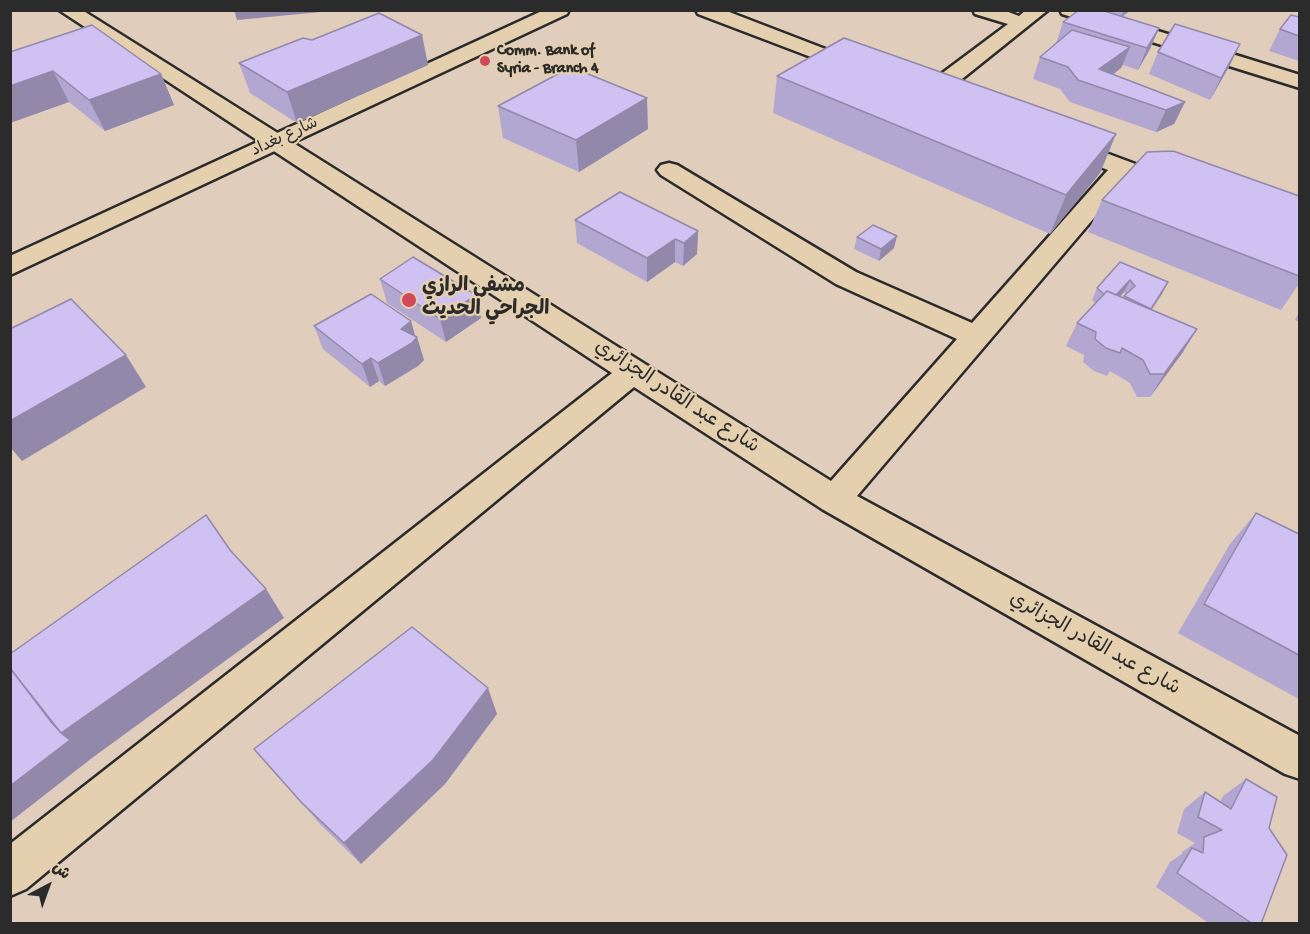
<!DOCTYPE html>
<meta charset="utf-8">
<style>
body{margin:0}
#map{position:relative;width:1310px;height:934px;overflow:hidden;background:#e0cdbc;font-family:"Gochi Hand","Playpen Sans Arabic",sans-serif}
canvas{display:block}
.frame{position:absolute;inset:0;border:12px solid #2b2b2b;pointer-events:none}
.north{position:absolute;left:18px;top:856px;width:60px;height:60px;-webkit-text-stroke:4px #e4d0ae;paint-order:stroke;rotate:41deg;font-size:16px;font-weight:700;line-height:24px;text-align:center;color:#2b2b2b}
.north::after{content:'';display:block;margin:auto;width:21px;height:27px;background:#2b2b2b;clip-path:polygon(50% 0,100% 100%,50% 72%,0 100%)}
</style>
<div id="map">
<canvas width="1310" height="934"></canvas>
<div class="frame"></div>
<div class="north">ش</div>
</div>
<script>
const g = document.querySelector('canvas').getContext('2d');
g.lineJoin = 'round';
const shape = rows => new Path2D(rows.map(r => 'M' + r).join(''));
function stroke(path, color, width, dash) { g.strokeStyle = color; g.lineWidth = width; g.lineCap = dash ? 'butt' : 'round'; g.setLineDash(dash || []); g.stroke(path); }
function fill(path, color) { g.fillStyle = color; g.fill(path, 'evenodd'); }
function drawText(font, color, halo, rows, align = 'center') {
  g.font = font + ' "Gochi Hand","Playpen Sans Arabic",sans-serif'; g.lineWidth = 4.5; g.setLineDash([]); g.textBaseline = 'middle'; g.strokeStyle = halo; g.fillStyle = color; for (const [text, x, y, turn = 0] of rows) {
    g.save(); g.translate(x, y); g.rotate((+turn || 0) * Math.PI / 180); g.textAlign = isNaN(turn) ? turn : align; if (halo) g.strokeText(text, 0, 0); g.fillText(text, 0, 0); g.restore();
  }
}
const street = shape([
 [59,10,82,10,831,481,957,339,836,284,661,175,657,170,661,165,669,163,677,165,856,272,972,323,1108,170,1055,150,1051,145,1055,140,1063,138,1071,140,1181,181,1184,186,1181,191,1172,193,1128,178,857,496,1300,736,1300,779,1285,774,822,509,634,387,26,889,10,896,10,844,612,373,59,10],
 [696,10,724,10,867,65,870,69,867,73,860,75,853,73,698,14,696,10],
 [973,10,1003,10,1019,16,1026,10,1048,10,937,99,929,100,921,99,918,94,921,89,1008,24,975,14,973,10],
 [1060,10,1090,10,1300,75,1300,88,1062,14,1060,10]
]);
const secondary = shape([
 [544,10,569,10,567,14,10,275,10,256,544,10]
]);
const wall = shape([
 [1079,10,1131,10,1122,17,1159,28,1150,49,1138,70,1123,65,1121,68,1113,75,1185,102,1174,124,1156,132,1070,102,1060,89,1033,79,1040,57,1057,43,1056,43,1063,22],
 [1299,17,1299,61,1269,51,1280,29],
 [422,35,428,65,297,123,250,93,239,63,312,40],
 [10,52,161,74,174,105,105,131,69,102,10,123],
 [1158,52,1230,65,1210,100,1149,74],
 [777,76,1116,134,1100,173,1050,234,773,113],
 [498,106,648,129,579,172,503,138],
 [1299,196,1299,284,1281,310,1088,232,1102,200],
 [575,220,698,231,697,254,683,266,675,262,647,282,577,243],
 [857,237,894,248,879,261,854,249],
 [1120,262,1168,282,1151,309,1183,352,1150,397,1137,397,1130,383,1110,371,1107,376,1094,371,1083,362,1084,355,1066,346,1077,323,1095,303,1092,300,1097,288],
 [1124,292,1126,294,1123,297,1120,296],
 [380,279,476,295,481,318,446,342,387,303],
 [1299,312,1299,322,1295,320],
 [411,321,415,335,424,360,418,366,385,386,379,381,370,387,323,349,314,326],
 [1256,513,1299,534,1299,699,1178,633,1230,544],
 [497,714,445,784,361,864,321,825,254,749],
 [1246,779,1269,828,1261,924,1210,924,1156,887,1170,862,1182,854,1182,852,1195,843,1177,833,1184,809,1205,792,1220,802,1223,796]
]);
const shadedWall = shape([
 [234,10,321,10,321,12,237,20],
 [1124,10,1131,10,1121,17],
 [1159,28,1150,49,1138,70,1147,48],
 [422,35,428,65,297,123,287,92],
 [1240,44,1230,65,1210,100,1221,78],
 [1130,47,1121,68,1097,86,1099,69],
 [53,71,69,102,10,123,10,86],
 [161,74,174,105,105,131,89,100],
 [647,98,648,129,579,172,576,140],
 [1185,102,1174,124,1156,132,1166,110],
 [1116,134,1100,173,1050,234,1066,195],
 [698,231,697,254,683,266,684,243],
 [897,236,894,248,879,261,881,249],
 [675,239,675,262,647,282,647,258],
 [1130,280,1124,292,1106,311,1112,299],
 [1168,282,1162,294,1144,321,1151,309],
 [476,295,481,318,446,342,440,319],
 [411,321,416,339,417,337,424,360,418,366,385,386,378,363,401,329],
 [1197,329,1183,352,1150,397,1164,374],
 [126,355,146,387,22,461,10,447,10,421],
 [371,358,379,381,370,387,362,364],
 [266,589,284,618,92,758,10,822,10,786,61,733],
 [488,688,497,714,445,784,361,864,344,843]
]);
const building = shape([
 [1079,10,1101,10,1159,28,1147,48,1063,22,1079,10],
 [379,13,422,35,287,92,239,63,303,38,312,40,379,13],
 [1291,15,1299,17,1299,36,1280,29,1291,15],
 [1175,24,1240,44,1221,78,1158,52,1175,24],
 [92,25,161,74,89,100,53,71,10,86,10,52,92,25],
 [1072,30,1130,47,1099,69,1185,102,1166,110,1078,80,1068,67,1040,57,1072,30],
 [844,38,1116,134,1066,195,777,76,844,38],
 [571,67,647,98,576,140,498,106,571,67],
 [1173,151,1299,196,1299,276,1102,200,1147,152,1173,151],
 [620,192,698,231,684,243,675,239,647,258,575,220,620,192],
 [873,225,897,236,881,249,857,237,873,225],
 [413,257,476,295,440,319,380,279,413,257],
 [1120,262,1168,282,1151,309,1124,296,1135,286,1130,280,1116,295,1107,291,1104,294,1097,288,1120,262],
 [1107,291,1197,329,1164,374,1150,374,1143,360,1122,348,1120,353,1106,348,1095,339,1096,332,1077,323,1107,291],
 [371,294,411,321,401,329,417,337,412,343,378,363,371,358,362,364,314,326,371,294],
 [71,299,126,355,10,421,10,329,71,299],
 [1256,513,1299,534,1299,655,1204,604,1256,513],
 [206,515,230,550,266,589,61,733,10,668,10,654,206,515],
 [412,627,488,688,433,760,344,843,302,803,254,749,412,627],
 [10,668,52,723,61,733,70,740,10,786,10,668],
 [1246,779,1277,797,1269,828,1287,855,1261,924,1253,924,1177,873,1192,848,1203,853,1204,837,1222,830,1198,817,1205,792,1231,809,1246,779]
]);
const markers = [
 [485,61,6,"#d1495b"],
 [409,300,8,"#d1495b"]
];
const farPoinames = [
 ["Comm. Bank of",497,52],
 ["Syria - Branch 4",497,70]
];
const farStreetnames = [
 ["شارع بغداد",285,138,-25]
];
const poiNames = [
 ["مشفى الرازي",422,288],
 ["الجراحي الحديث",422,311]
];
const streetNames = [
 ["شارع عبد القادر الجزائري",676,398,33],
 ["شارع عبد القادر الجزائري",1094,645,29]
];
stroke(street, '#2b2b2b', 5);
stroke(secondary, '#2b2b2b', 5);
fill(street, '#e4d0ae');
fill(secondary, '#e4d0ae');
fill(wall, '#b2a7d1');
fill(shadedWall, '#9188aa');
fill(building, '#cfc2f3');
stroke(building, '#9188aa', 1.5);
for (const [x, y, r, color] of markers) { const dot = new Path2D(); dot.arc(x, y, r, 0, 2 * Math.PI); g.fillStyle = color; g.fill(dot); stroke(dot, '#e4d0ae', 2); }
drawText('bold 16px', '#2b2b2b', '#e4d0ae', farPoinames, 'left');
drawText('16px', '#2b2b2b', '#e4d0ae', farStreetnames);
drawText('bold 20px', '#2b2b2b', '#e4d0ae', poiNames, 'left');
drawText('20px', '#2b2b2b', '#e4d0ae', streetNames);
</script>
